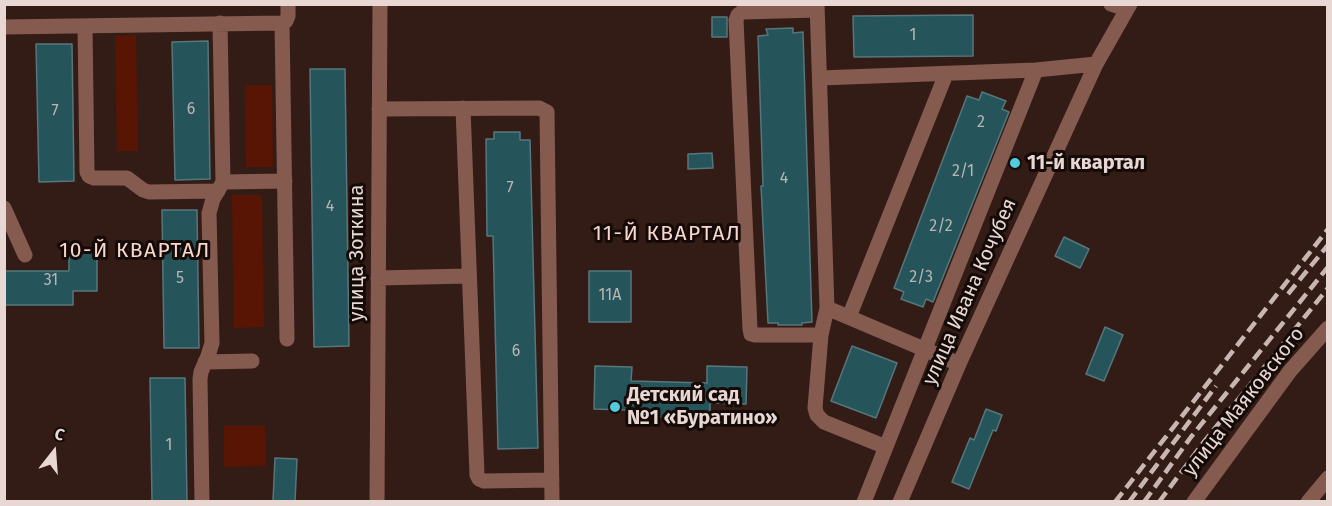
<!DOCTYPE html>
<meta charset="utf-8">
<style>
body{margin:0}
#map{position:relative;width:1332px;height:506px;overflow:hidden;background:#341c16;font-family:"Fira Sans",sans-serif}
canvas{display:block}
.frame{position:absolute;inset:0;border:6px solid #e8d7d3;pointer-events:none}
.north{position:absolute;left:24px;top:422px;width:60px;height:60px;-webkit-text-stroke:4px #140a07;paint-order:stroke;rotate:17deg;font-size:16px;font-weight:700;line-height:24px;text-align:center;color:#e8d7d3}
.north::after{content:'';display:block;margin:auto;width:21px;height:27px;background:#e8d7d3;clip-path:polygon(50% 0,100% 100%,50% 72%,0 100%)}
</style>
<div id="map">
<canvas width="1332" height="506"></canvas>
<div class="frame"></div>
<div class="north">С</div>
</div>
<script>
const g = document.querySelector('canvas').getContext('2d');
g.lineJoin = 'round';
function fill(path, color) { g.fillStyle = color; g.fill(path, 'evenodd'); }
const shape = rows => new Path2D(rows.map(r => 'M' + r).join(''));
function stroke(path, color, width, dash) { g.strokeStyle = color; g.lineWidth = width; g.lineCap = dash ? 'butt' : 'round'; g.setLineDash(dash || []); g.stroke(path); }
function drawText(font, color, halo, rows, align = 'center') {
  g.font = font + ' "Fira Sans",sans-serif'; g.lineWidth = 6; g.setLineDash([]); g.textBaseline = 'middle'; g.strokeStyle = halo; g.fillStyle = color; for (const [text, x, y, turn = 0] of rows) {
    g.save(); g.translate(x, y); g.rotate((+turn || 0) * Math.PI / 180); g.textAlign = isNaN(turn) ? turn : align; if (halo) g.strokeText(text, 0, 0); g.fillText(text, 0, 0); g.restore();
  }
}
const green = shape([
 [136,35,138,151,117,151,115,36],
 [245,85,272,85,273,167,246,167],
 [232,195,262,195,264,327,234,328],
 [224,426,265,426,266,466,224,467]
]);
const building = shape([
 [973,15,973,56,854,57,853,16,973,15],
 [712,17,727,17,727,37,712,37,712,17],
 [793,28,793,33,803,32,812,322,802,323,802,325,778,325,778,323,768,323,761,186,763,186,758,36,768,35,766,29,793,28],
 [208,41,210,179,175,180,172,42,208,41],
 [36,44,72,44,74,181,39,182,36,44],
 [310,69,345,69,349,346,314,347,310,69],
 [982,92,1006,101,1002,109,1009,112,933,302,926,299,923,307,901,299,904,292,894,288,967,96,979,100,982,92],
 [494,132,520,132,520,140,530,140,538,448,498,449,493,236,487,236,486,139,494,139,494,132],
 [712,153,713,168,688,169,688,154,712,153],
 [162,210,197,210,199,348,164,348,162,210],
 [1064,237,1089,249,1080,268,1055,256,1064,237],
 [69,253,97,253,97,291,73,291,73,305,4,305,4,271,69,271,69,253],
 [589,271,631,271,631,322,589,322,589,271],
 [1105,327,1123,335,1104,381,1086,374,1105,327],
 [852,346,897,363,876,418,831,401,852,346],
 [595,366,632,367,631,381,707,383,707,366,747,367,746,404,710,403,710,418,627,416,627,410,594,409,595,366],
 [150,378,185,378,187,501,152,501,150,378],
 [986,409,1002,415,996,431,993,430,969,489,952,482,970,438,974,440,986,409],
 [275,458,297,459,295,501,273,501,275,458]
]);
const minor = shape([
 [817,4,827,308,959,364],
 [1111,4,1127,9],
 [817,10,742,12,738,15,736,20,750,329,751,334,755,335,821,335,827,308],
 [282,23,287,339],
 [85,26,87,172,89,176,94,178,127,178,143,190,149,192,218,191],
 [4,27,282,23,286,21,288,16,288,4],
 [820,78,1036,70,1096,64],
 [463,108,477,475,479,479,484,481,552,480],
 [379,109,539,108,547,112,552,502],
 [223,182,285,181],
 [4,208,25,255],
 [378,278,469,276],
 [849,317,946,74],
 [821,335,815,408,817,415,824,422,886,447],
 [205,362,252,361],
 [202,502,200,379,201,372,208,356,212,343,209,213,213,199,223,182,220,23],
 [377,502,380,4],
 [864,502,1036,70],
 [900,502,959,364,1096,64,1130,4],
 [1194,502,1290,371,1328,328],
 [1308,502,1328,478]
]);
const rail = shape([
 [1288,294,1328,245],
 [1115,502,1328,229],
 [1129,502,1216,386],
 [1144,502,1191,437,1328,267],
 [1159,502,1203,443,1328,288]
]);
const markers = [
 [1015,163,6,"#53cbdc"],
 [615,407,6,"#53cbdc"]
];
const numberNames = [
 ["1",913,36],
 ["6",191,110],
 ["7",55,112],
 ["2",981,123],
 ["2/1",963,172],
 ["4",784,179],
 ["7",510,189],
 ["4",330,207],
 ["2/2",941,227],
 ["2/3",921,278],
 ["5",180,279],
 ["31",51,281],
 ["11А",610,296],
 ["6",516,352],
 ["1",169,446]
];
const poiNames = [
 ["11-й квартал",1027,163],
 ["Детский сад",627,395],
 ["№1 «Буратино»",627,418]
];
const streetNames = [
 ["улица Зоткина",357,253,-90],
 ["улица Ивана Кочубея",970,292,-66],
 ["улица Маяковского",1244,402,-52]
];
const neighbourhoodNames = [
 ["11-Й КВАРТАЛ",667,234],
 ["10-Й КВАРТАЛ",135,251]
];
fill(green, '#581503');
fill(building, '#26545b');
stroke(building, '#55777c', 1.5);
stroke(minor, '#855b50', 15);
stroke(rail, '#c8b6b2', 4.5, [12, 6]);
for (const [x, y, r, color] of markers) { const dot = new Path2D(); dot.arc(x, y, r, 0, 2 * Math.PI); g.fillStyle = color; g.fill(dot); stroke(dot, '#140a07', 2); }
drawText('16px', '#b8b6b5', null, numberNames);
drawText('bold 20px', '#e8d7d3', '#140a07', poiNames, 'left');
drawText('20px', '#e8d7d3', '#140a07', streetNames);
g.letterSpacing = '1.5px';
drawText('21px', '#f9d7ce', '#140a07', neighbourhoodNames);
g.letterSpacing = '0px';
</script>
